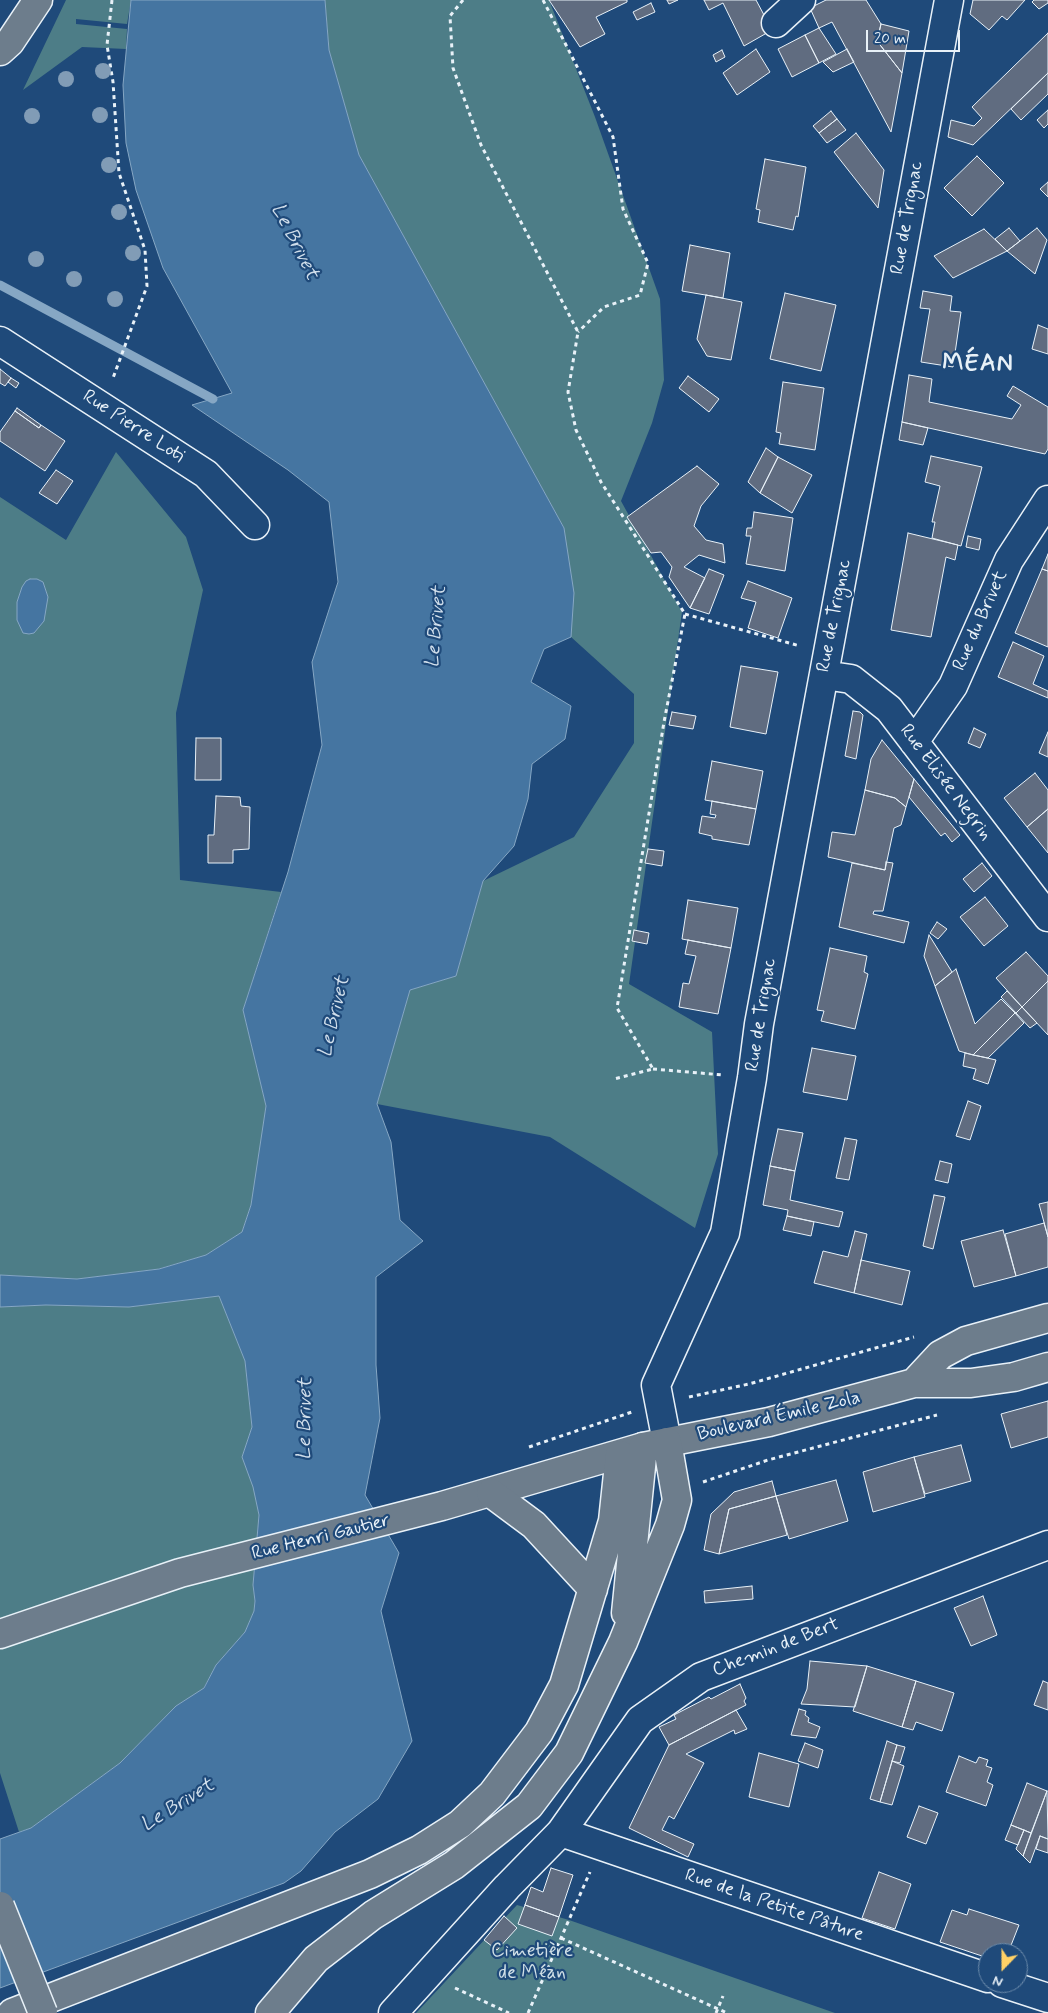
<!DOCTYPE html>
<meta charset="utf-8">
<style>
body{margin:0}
#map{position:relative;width:1048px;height:2013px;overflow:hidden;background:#1f4a7a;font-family:Mynerve,sans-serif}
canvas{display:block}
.north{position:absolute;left:978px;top:1943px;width:50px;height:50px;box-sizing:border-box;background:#1f4a7a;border:1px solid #6f8dac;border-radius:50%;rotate:202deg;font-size:14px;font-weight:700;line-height:20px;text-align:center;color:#e8f1f8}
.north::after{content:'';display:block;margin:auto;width:18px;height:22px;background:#ffd166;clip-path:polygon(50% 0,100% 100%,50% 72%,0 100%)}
.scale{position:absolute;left:866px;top:30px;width:94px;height:22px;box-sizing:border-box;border:2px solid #e8f1f8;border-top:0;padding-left:6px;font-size:15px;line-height:18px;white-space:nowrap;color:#e8f1f8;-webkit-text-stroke:4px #1f4a7a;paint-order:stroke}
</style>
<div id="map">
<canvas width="1048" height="2013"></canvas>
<div class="north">N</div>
<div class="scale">20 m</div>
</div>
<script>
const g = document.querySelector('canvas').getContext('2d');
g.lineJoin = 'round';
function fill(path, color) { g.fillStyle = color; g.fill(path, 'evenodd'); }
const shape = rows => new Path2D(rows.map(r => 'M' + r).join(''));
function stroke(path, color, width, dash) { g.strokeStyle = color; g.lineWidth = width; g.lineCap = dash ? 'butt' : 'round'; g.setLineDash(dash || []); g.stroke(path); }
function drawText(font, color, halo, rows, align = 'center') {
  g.font = font + ' Mynerve,sans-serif'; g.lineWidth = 4.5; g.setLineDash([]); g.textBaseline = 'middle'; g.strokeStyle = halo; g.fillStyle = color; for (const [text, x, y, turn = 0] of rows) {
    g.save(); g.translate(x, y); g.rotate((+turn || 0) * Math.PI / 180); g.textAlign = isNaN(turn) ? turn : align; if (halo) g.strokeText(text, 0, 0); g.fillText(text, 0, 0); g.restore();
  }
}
const green = shape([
 [66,0,131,0,127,24,76,19,76,24,127,29,126,49,82,47,23,90],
 [325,0,549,0,595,117,660,299,664,380,652,423,621,501,682,612,629,984,712,1032,718,1154,695,1228,550,1137,377,1104,410,990,456,976,483,881,574,837,634,743,634,694,571,637,564,528,359,155,329,50],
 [116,452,186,537,203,590,176,713,180,880,281,892,243,1010,266,1106,259,1160,251,1205,242,1232,206,1255,158,1269,77,1279,0,1275,0,497,66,540],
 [219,1296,245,1361,252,1427,248,1441,259,1515,253,1585,255,1601,254,1611,245,1632,216,1665,202,1691,176,1706,120,1763,31,1828,19,1832,0,1773,0,1307,46,1305,129,1307],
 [517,1905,569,1920,835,2013,416,2013]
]);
const water = shape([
 [131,0,325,0,329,50,359,155,564,528,574,593,571,637,544,649,531,682,571,706,565,739,532,764,528,799,514,846,483,881,456,976,410,990,377,1104,391,1142,400,1220,423,1241,376,1277,376,1365,380,1418,365,1495,399,1553,381,1611,412,1741,378,1799,335,1832,301,1871,284,1883,0,1988,0,1839,31,1828,120,1763,176,1706,204,1688,216,1665,245,1632,254,1611,255,1601,253,1585,259,1515,253,1487,242,1457,252,1427,245,1361,219,1296,129,1307,46,1305,0,1307,0,1275,77,1279,159,1269,206,1255,242,1232,251,1205,266,1106,243,1010,288,872,322,745,312,662,338,582,329,502,288,470,192,405,232,393,163,268,136,190,126,143,123,85,131,0],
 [30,579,37,579,43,582,48,597,44,621,34,633,29,634,23,633,17,620,17,602,22,587,26,581,30,579]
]);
const stream = shape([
 [0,285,213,399]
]);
const building = shape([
 [549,0,627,0,627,2,596,17,605,34,580,47,549,0],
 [667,0,678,0,669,4,667,0],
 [704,0,756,0,772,30,744,46,723,3,709,10,704,0],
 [826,0,866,0,881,24,877,41,902,73,891,132,832,22,819,28,810,8,826,0],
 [973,0,1025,0,1007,20,1002,16,989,30,970,14,973,0],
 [1034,0,1048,0,1048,3,1039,9,1032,2,1034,0],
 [651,3,655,12,637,20,633,12,651,3],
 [881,24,909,31,902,73,877,41,881,24],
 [819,28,836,54,819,63,805,35,819,28],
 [1048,33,1048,73,973,145,948,137,951,120,974,126,982,118,972,107,1048,33],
 [805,35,819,63,792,77,778,49,805,35],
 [756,49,770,72,737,95,723,73,756,49],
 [847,49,854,62,833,72,823,62,847,49],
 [722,50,725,57,716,62,713,55,722,50],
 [1048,73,1048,94,1021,120,1011,109,1048,73],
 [1048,110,1048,124,1044,128,1037,120,1048,110],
 [831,111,837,119,819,133,813,126,831,111],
 [837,119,846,130,827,143,819,133,837,119],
 [856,133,884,170,878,208,834,152,856,133],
 [977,156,1004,183,972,216,944,188,977,156],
 [765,159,806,167,798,217,796,216,793,230,758,222,760,210,756,209,765,159],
 [1048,182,1048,197,1040,189,1048,182],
 [1009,228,1020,241,1007,251,995,239,1009,228],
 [1037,228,1047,240,1035,274,1007,251,1037,228],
 [984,229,1007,251,953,278,934,256,984,229],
 [690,245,730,253,723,298,682,291,690,245],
 [923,291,952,296,950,311,961,312,953,367,921,362,930,309,920,308,923,291],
 [785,293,836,305,821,371,770,359,785,293],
 [706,295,742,302,731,360,707,356,697,339,706,295],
 [1038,325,1048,329,1048,354,1032,349,1038,325],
 [0,369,11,378,5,386,0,383,0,369],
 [909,375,932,379,929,402,1012,419,1021,405,1007,396,1013,386,1048,407,1048,449,1045,454,902,422,909,375],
 [688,376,719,399,709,412,679,388,688,376],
 [11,378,19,383,16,388,8,382,11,378],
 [783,382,824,388,815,450,779,444,781,433,776,432,783,382],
 [17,408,41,425,39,428,15,411,17,408],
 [15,411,39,428,41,425,65,441,45,471,0,441,0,432,15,411],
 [902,422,928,428,923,445,899,440,902,422],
 [766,448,778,457,760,493,748,482,766,448],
 [931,456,982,467,961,546,932,538,935,522,932,522,940,486,925,482,931,456],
 [778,457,812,475,792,513,760,493,778,457],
 [697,466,719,484,701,506,694,526,706,540,723,544,725,563,699,555,684,567,705,578,690,608,669,577,672,567,661,552,651,553,627,517,697,466],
 [56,470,73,481,57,504,39,493,56,470],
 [754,512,793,518,785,571,746,564,751,536,746,536,747,528,752,528,754,512],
 [908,533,958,545,955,560,946,557,931,637,891,630,908,533],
 [968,536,981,539,979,550,966,547,968,536],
 [1048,554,1048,571,1042,569,1048,554],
 [709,569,724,575,709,614,690,608,709,569],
 [1042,569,1048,571,1048,647,1015,633,1042,569],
 [748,581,792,598,778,638,748,628,756,602,741,598,748,581],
 [1013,642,1044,656,1033,684,1048,691,1048,698,998,677,1013,642],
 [741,666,778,672,766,734,730,727,741,666],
 [853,711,860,712,863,715,856,759,845,756,853,711],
 [672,712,696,716,693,729,669,725,672,712],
 [974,728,986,734,980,748,968,743,974,728],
 [1048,732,1048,757,1039,753,1048,732],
 [196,738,221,738,221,780,195,780,196,738],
 [882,740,914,779,906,807,895,798,865,790,871,759,882,740],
 [712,761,763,771,756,809,705,800,712,761],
 [1035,773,1048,790,1048,809,1027,827,1004,798,1035,773],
 [914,779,960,835,952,842,945,833,941,836,909,797,914,779],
 [865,790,895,798,906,807,901,825,894,828,885,870,828,857,832,832,855,835,865,790],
 [216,796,240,797,241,806,250,807,249,849,233,850,233,863,208,863,208,835,214,835,216,796],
 [712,801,756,809,749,845,712,839,712,836,699,833,702,816,715,818,716,815,710,814,712,801],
 [1048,809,1048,853,1027,827,1048,809],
 [648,849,664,851,662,866,645,863,648,849],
 [886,862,893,863,883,911,874,911,873,914,909,922,904,943,839,927,852,863,885,870,886,862],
 [982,863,992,876,974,892,963,879,982,863],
 [985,897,1008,926,984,946,960,917,985,897],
 [688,900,738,908,731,948,682,939,688,900],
 [937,922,947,929,938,939,930,933,937,922],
 [634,930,649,933,647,944,632,941,634,930],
 [929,935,952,972,935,986,924,956,929,935],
 [688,940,731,948,718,1014,679,1007,683,983,689,984,696,956,685,954,688,940],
 [830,948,867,956,864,972,868,974,855,1029,821,1021,824,1011,817,1010,830,948],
 [1026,952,1048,976,1048,981,1022,1007,996,978,1026,952],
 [956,969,975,1024,1001,999,1015,1013,973,1055,959,1051,935,986,956,969],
 [1048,981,1048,1035,1022,1007,1048,981],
 [1007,991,1022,1007,1016,1013,1001,997,1007,991],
 [1022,1007,1037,1023,1030,1028,1016,1013,1022,1007],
 [1015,1013,1024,1023,988,1058,973,1055,1015,1013],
 [812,1048,856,1056,847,1100,803,1092,812,1048],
 [965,1053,996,1060,988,1084,973,1079,976,1069,963,1066,965,1053],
 [968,1101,981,1106,970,1140,956,1136,968,1101],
 [778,1129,803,1133,795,1171,770,1166,778,1129],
 [845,1138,857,1140,849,1180,836,1178,845,1138],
 [940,1161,952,1164,948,1183,935,1180,940,1161],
 [770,1166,795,1171,790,1200,843,1212,839,1227,787,1216,788,1210,763,1205,770,1166],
 [934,1195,945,1197,933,1249,923,1246,934,1195],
 [1048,1202,1048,1237,1039,1204,1048,1202],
 [787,1216,814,1222,811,1236,783,1230,787,1216],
 [1044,1223,1048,1237,1048,1267,1016,1276,1005,1234,1044,1223],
 [1003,1230,1016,1276,974,1287,961,1241,1003,1230],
 [855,1231,867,1234,854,1293,814,1283,823,1251,848,1257,855,1231],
 [861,1260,910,1271,902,1305,854,1293,861,1260],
 [1048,1401,1048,1437,1011,1448,1001,1414,1048,1401],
 [961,1445,971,1481,925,1494,914,1457,961,1445],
 [914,1457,925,1497,873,1512,863,1472,914,1457],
 [836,1480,848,1521,789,1539,776,1496,836,1480],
 [772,1481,776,1496,729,1509,719,1554,704,1550,711,1514,734,1492,772,1481],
 [776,1496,787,1535,719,1554,729,1509,776,1496],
 [752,1586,753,1599,705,1603,704,1591,752,1586],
 [983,1596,997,1635,971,1646,954,1608,983,1596],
 [810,1661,867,1666,855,1707,801,1704,807,1689,810,1661],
 [867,1666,916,1681,902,1727,853,1711,867,1666],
 [916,1681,954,1693,942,1731,916,1722,913,1730,902,1727,916,1681],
 [1043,1681,1048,1683,1048,1710,1034,1705,1043,1681],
 [740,1684,746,1698,744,1701,746,1705,669,1745,659,1727,676,1719,674,1715,709,1697,711,1699,740,1684],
 [799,1709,806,1711,805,1715,809,1718,808,1722,820,1727,816,1738,791,1735,799,1709],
 [736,1710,747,1729,735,1734,734,1730,686,1754,704,1763,674,1819,669,1816,662,1830,694,1844,688,1857,629,1828,669,1745,736,1710],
 [887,1741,897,1745,880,1802,870,1799,887,1741],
 [805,1743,823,1750,818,1768,798,1761,805,1743],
 [897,1745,905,1747,900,1763,892,1761,897,1745],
 [759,1753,799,1764,789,1807,749,1797,759,1753],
 [959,1756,976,1763,979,1757,988,1760,986,1766,992,1768,987,1782,993,1785,986,1806,946,1792,959,1756],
 [892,1761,904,1766,892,1805,880,1802,892,1761],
 [1027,1783,1047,1791,1031,1833,1011,1825,1027,1783],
 [1047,1791,1048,1839,1040,1836,1030,1863,1023,1856,1047,1791],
 [919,1806,938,1813,926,1844,907,1837,919,1806],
 [1011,1825,1024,1830,1018,1845,1005,1840,1011,1825],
 [1024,1830,1031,1833,1023,1856,1016,1849,1024,1830],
 [1040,1836,1048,1839,1048,1853,1036,1849,1040,1836],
 [551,1868,573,1875,559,1917,525,1905,531,1887,543,1892,551,1868],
 [879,1872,911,1884,895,1929,862,1918,879,1872],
 [525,1905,559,1917,552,1936,518,1924,525,1905],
 [969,1909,1019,1925,1008,1953,988,1953,988,1958,940,1942,952,1910,967,1915,969,1909],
 [504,1916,517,1928,497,1950,484,1940,504,1916]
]);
const path = shape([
 [112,0,107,45,113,82,119,173,145,250,147,286,113,378],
 [463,0,450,16,453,68,481,145,578,332,568,392,576,430,601,482,685,614,664,722,617,1008,653,1069,614,1079],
 [543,0,613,137,623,209,648,263,640,295,604,307,578,332],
 [685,614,800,646],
 [653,1069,723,1075],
 [689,1397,749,1384,914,1337],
 [529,1447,632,1412],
 [703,1482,768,1460,937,1415],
 [561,1938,727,2013],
 [455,1988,509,2013],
 [528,2013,590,1872],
 [716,2013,723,1996]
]);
const minor = shape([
 [776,23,801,0],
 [0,341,206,474,255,525],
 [824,675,851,679,889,709,1048,917],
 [914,742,953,686,1009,560,1048,500],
 [667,1442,656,1385,725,1233,752,1078,759,1024,949,0],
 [561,1832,988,1978],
 [1002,1983,1048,1998],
 [393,2013,507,1887,561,1832,640,1720,701,1677,1048,1545]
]);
const major = shape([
 [0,51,10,42,38,0],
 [914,1383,940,1355,966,1341,1048,1318],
 [0,1634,180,1573,442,1506,643,1447,769,1422,914,1383,971,1383,1014,1377,1048,1367]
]);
const highway = shape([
 [491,1493,534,1525,593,1589],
 [626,1613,643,1447],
 [12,2013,370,1874,419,1850,460,1824,492,1794,539,1732,564,1685,613,1521,620,1455],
 [270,2013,316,1959,373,1915,454,1865,529,1806,569,1753,623,1642,670,1525,677,1500,667,1442]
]);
const highwayBridge = shape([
 [0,1906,43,2013]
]);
const trees = [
 [103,71],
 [66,79],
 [100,115],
 [32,116],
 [109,165],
 [119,212],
 [133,253],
 [36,259],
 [74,279],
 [115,299]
];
const streetNames = [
 ["Rue de Trignac",908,218,-80],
 ["Rue Pierre Loti",133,427,33],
 ["Rue de Trignac",835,616,-79],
 ["Rue du Brivet",981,621,-66],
 ["Rue Elisée Negrin",945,783,53],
 ["Rue de Trignac",762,1015,-81],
 ["Boulevard Émile Zola",779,1417,-13],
 ["Rue Henri Gautier",321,1538,-14],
 ["Chemin de Bert",776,1648,-21],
 ["Rue de la Petite Pâture",774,1906,19]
];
const parkNames = [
 ["Cimetière",532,1952],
 ["de Méan",532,1974]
];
const waterNames = [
 ["Le Brivet",294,242,63],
 ["Le Brivet",437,627,-85],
 ["Le Brivet",335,1017,-77],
 ["Le Brivet",306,1419,-89],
 ["Le Brivet",178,1806,-32]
];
const districtNames = [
 ["MÉAN",978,365]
];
fill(green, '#4d7d87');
fill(water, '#4575a1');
stroke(water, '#86a7c4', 1);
stroke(stream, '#86a7c4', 9);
fill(building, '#606c80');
stroke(building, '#e8f1f8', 1);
stroke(minor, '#e8f1f8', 31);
stroke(major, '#e8f1f8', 31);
stroke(highway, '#e8f1f8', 31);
stroke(path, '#e8f1f8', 3, [4, 4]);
stroke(minor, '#1f4a7a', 28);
stroke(major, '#6d7d8c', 28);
stroke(highway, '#6d7d8c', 28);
stroke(highwayBridge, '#e8f1f8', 31, []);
stroke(highwayBridge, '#6d7d8c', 28);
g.fillStyle = '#819cb6';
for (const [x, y] of trees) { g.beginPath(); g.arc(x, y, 8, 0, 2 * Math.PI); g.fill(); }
drawText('19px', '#e8f1f8', '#1f4a7a', streetNames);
drawText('19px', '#d1e0e7', '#1f4a7a', parkNames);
drawText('italic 20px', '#d0deeb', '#1f4a7a', waterNames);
g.letterSpacing = '1px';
drawText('bold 24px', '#e8f1f8', '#1f4a7a', districtNames);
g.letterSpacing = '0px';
</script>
